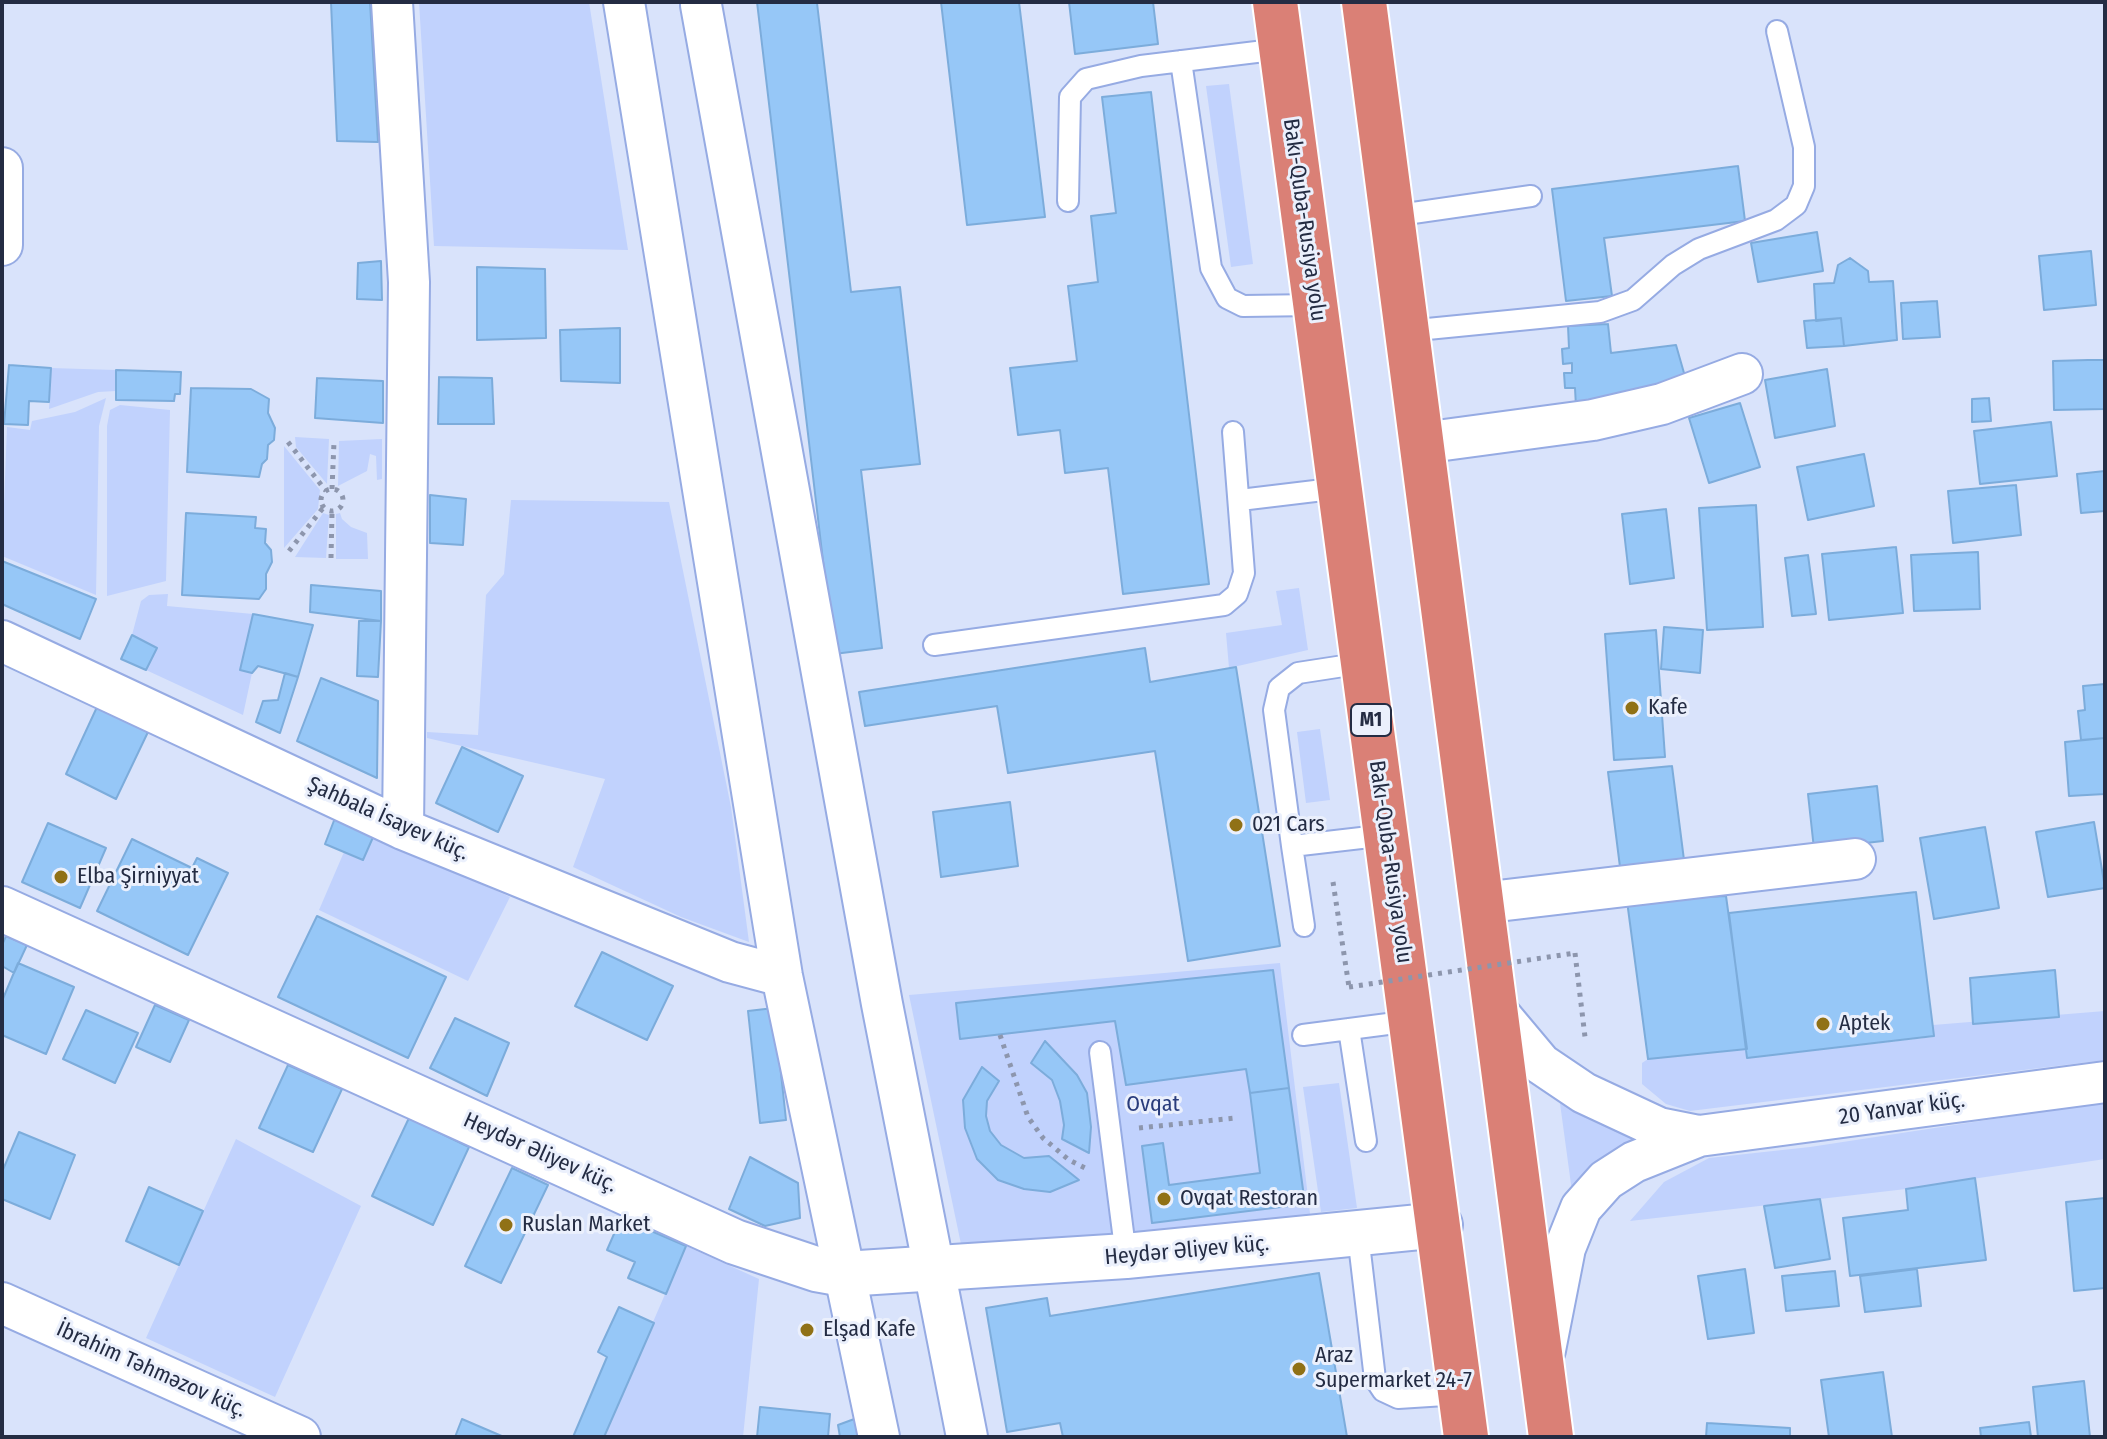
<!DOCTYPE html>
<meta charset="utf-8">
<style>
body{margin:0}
#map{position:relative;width:2107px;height:1439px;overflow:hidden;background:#d9e3fb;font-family:"Fira Sans Condensed",sans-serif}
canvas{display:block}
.frame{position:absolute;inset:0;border:4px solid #242c43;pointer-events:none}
</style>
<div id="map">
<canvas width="2107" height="1439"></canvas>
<div class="frame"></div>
</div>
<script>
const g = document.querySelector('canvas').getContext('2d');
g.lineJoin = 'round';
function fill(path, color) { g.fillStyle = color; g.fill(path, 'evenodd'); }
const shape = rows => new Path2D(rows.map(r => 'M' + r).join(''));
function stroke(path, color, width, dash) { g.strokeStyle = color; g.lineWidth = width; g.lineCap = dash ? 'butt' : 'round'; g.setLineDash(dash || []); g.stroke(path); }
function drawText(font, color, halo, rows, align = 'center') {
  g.font = font + ' "Fira Sans Condensed",sans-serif'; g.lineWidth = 6; g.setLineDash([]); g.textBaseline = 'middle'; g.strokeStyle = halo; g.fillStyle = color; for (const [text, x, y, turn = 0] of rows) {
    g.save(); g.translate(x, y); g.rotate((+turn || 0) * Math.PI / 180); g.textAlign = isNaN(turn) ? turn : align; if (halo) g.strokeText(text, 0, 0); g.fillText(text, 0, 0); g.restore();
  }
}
const green = shape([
 [419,2,589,2,628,250,434,246],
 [1229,84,1253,264,1231,267,1206,86],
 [51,368,116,370,116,391,98,392,49,409],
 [106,398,99,426,96,595,2,556,7,427,30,430,32,421,75,412],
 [120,405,170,410,166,581,107,596,107,426,110,410],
 [295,437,329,439,327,484,296,447],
 [382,439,382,479,377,480,376,456,370,454,367,471,338,486,339,441],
 [284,446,320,490,318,509,284,548],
 [511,500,669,502,731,807,749,942,681,917,573,867,605,779,427,738,427,732,478,735,486,595,504,574],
 [323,513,329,515,326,558,295,557],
 [340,513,342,519,351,527,367,533,368,559,336,559,336,514],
 [1299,588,1308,650,1229,668,1226,633,1282,625,1276,591],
 [168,594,167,606,253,614,240,670,252,673,243,715,146,670,157,648,132,635,141,601,149,595],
 [1320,729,1330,800,1306,803,1297,732],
 [374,835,510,897,468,981,319,910,344,852,363,860],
 [1280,963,1311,1222,962,1249,909,995],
 [2105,1011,2105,1060,1690,1111,1666,1104,1642,1084,1642,1063,1648,1059,1747,1049,1748,1058,1933,1037,1933,1025],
 [1339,1083,1357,1208,1321,1212,1303,1087],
 [1559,1096,1641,1137,1573,1199],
 [2105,1102,2105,1159,1906,1189,1630,1221,1664,1182,1709,1158,1810,1147],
 [236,1139,361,1206,275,1397,146,1338],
 [686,1246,759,1279,743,1437,603,1437]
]);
const building = shape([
 [331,2,370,2,378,142,337,141,331,2],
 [757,2,826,2,817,3,851,292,900,287,920,464,861,470,882,648,834,654,757,2],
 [941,2,1019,2,1045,217,967,225,941,2],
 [1069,2,1153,2,1158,44,1075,54,1069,2],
 [1151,92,1209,584,1123,594,1108,468,1065,473,1060,430,1018,435,1010,368,1077,361,1068,286,1098,282,1091,216,1116,213,1102,97,1151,92],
 [1738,166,1745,221,1604,238,1612,296,1566,301,1552,189,1738,166],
 [1817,232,1823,271,1758,282,1751,243,1817,232],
 [2091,251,2096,305,2044,310,2039,256,2091,251],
 [1850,258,1868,271,1869,282,1893,281,1897,340,1844,346,1841,318,1816,321,1814,284,1834,283,1838,265,1850,258],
 [381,261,382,300,357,299,358,263,381,261],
 [477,267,545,269,546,338,477,340,477,267],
 [1937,301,1940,337,1903,339,1901,303,1937,301],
 [1841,318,1844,346,1807,348,1804,321,1841,318],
 [1608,324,1611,353,1676,345,1686,380,1576,407,1575,388,1565,388,1564,373,1572,373,1572,363,1563,364,1562,349,1569,348,1568,326,1608,324],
 [620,328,620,383,561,381,560,330,620,328],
 [2088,360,2105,360,2105,409,2054,410,2053,361,2088,360],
 [9,365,51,368,49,402,29,401,28,425,4,424,9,365],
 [1827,369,1835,426,1775,438,1765,380,1827,369],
 [116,370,181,372,180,394,175,394,174,401,116,400,116,370],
 [439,377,492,378,494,424,438,424,439,377],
 [317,378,383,381,383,423,315,418,317,378],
 [191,388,251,389,269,399,268,413,275,428,274,440,268,445,267,459,262,464,259,477,187,472,191,388],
 [1989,398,1991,421,1972,422,1972,399,1989,398],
 [1740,403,1760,467,1709,483,1689,418,1740,403],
 [2051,422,2057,476,1980,484,1974,431,2051,422],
 [1864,454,1874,506,1808,520,1797,467,1864,454],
 [2105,471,2105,511,2081,513,2077,474,2105,471],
 [2016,485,2021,535,1953,543,1948,491,2016,485],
 [430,495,466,499,463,545,430,543,430,495],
 [1756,505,1763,627,1707,630,1699,508,1756,505],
 [1666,509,1674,578,1630,584,1622,514,1666,509],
 [186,513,256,517,255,528,266,529,265,543,271,550,272,562,266,574,266,589,259,599,182,595,186,513],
 [1896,547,1903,613,1829,620,1822,554,1896,547],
 [1978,552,1980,609,1914,611,1911,555,1978,552],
 [1808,555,1816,614,1792,616,1785,558,1808,555],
 [2,561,96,599,80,639,2,604,2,561],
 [311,585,381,591,381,621,310,612,311,585],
 [253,614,313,625,298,677,258,666,252,673,240,670,253,614],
 [359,621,381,621,378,677,357,676,359,621],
 [1664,627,1703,630,1700,673,1661,669,1664,627],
 [1656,630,1665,757,1614,760,1605,634,1656,630],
 [132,635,157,648,146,670,121,659,132,635],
 [1145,648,1150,682,1236,667,1280,946,1188,961,1155,751,1008,773,997,706,865,726,859,692,1145,648],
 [285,673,298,677,280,733,256,722,263,701,278,700,285,673],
 [321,678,378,701,377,778,297,741,321,678],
 [2105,684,2105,738,2081,740,2078,711,2085,710,2083,686,2105,684],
 [97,707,148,732,116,799,66,774,97,707],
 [2105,738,2105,794,2069,796,2065,742,2105,738],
 [462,747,523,776,498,832,436,803,462,747],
 [1672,766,1684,860,1620,867,1608,772,1672,766],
 [1877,786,1883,841,1814,849,1808,794,1877,786],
 [1010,802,1018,866,941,877,933,812,1010,802],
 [335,818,374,835,363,860,325,844,335,818],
 [2094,822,2105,888,2048,897,2036,832,2094,822],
 [48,823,106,848,80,908,22,882,48,823],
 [1985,827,1999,908,1934,919,1920,838,1985,827],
 [132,839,192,868,197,858,228,873,188,955,97,911,132,839],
 [1916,892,1934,1036,1747,1058,1729,913,1916,892],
 [1726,896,1747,1049,1648,1059,1627,901,1726,896],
 [317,916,446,977,408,1058,278,997,317,916],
 [6,936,27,945,14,973,2,966,2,945,6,936],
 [602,952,673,986,647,1040,575,1006,602,952],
 [18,963,74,987,46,1054,2,1035,2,1001,18,963],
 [1273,970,1289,1088,1250,1093,1246,1069,1126,1085,1115,1021,960,1039,956,1003,1273,970],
 [2055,970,2059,1017,1973,1024,1970,978,2055,970],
 [155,1005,189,1020,170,1062,136,1047,155,1005],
 [774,1008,786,1120,760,1123,748,1011,774,1008],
 [86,1010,138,1033,115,1083,63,1059,86,1010],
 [455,1018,509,1043,487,1096,430,1068,455,1018],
 [1045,1041,1077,1075,1087,1093,1091,1127,1089,1153,1062,1139,1064,1125,1060,1101,1052,1080,1031,1063,1045,1041],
 [288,1065,342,1089,313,1152,259,1128,288,1065],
 [982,1067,999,1081,987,1101,986,1116,990,1131,1001,1145,1024,1158,1049,1156,1079,1180,1050,1192,1024,1189,998,1180,977,1159,965,1128,963,1100,982,1067],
 [1289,1088,1305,1204,1152,1223,1142,1146,1163,1143,1169,1185,1260,1173,1250,1093,1289,1088],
 [409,1118,469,1147,433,1225,372,1196,409,1118],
 [19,1132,75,1155,50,1219,2,1199,2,1172,19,1132],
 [750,1157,798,1183,800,1218,765,1226,729,1209,750,1157],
 [512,1168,548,1185,501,1283,465,1266,512,1168],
 [1975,1178,1986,1260,1850,1276,1843,1218,1908,1210,1906,1189,1975,1178],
 [149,1187,203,1211,179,1265,126,1241,149,1187],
 [2105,1198,2105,1288,2074,1291,2066,1202,2105,1198],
 [1820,1199,1830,1259,1775,1268,1764,1206,1820,1199],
 [621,1218,686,1246,666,1294,628,1278,635,1262,607,1250,621,1218],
 [1745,1269,1754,1333,1708,1339,1698,1276,1745,1269],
 [1917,1269,1921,1306,1865,1312,1860,1276,1917,1269],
 [1835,1271,1839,1306,1786,1311,1782,1276,1835,1271],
 [1319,1273,1347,1437,1063,1437,1060,1423,1007,1432,986,1308,1047,1298,1050,1316,1319,1273],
 [619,1307,654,1323,604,1437,573,1437,607,1357,598,1352,619,1307],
 [1883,1372,1892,1437,1829,1437,1821,1380,1883,1372],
 [2084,1381,2090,1437,2038,1437,2033,1387,2084,1381],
 [760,1407,830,1414,828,1437,757,1437,760,1407],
 [857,1418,860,1437,840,1437,838,1425,857,1418],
 [462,1419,504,1437,455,1437,462,1419],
 [2029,1422,2031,1437,1981,1437,1980,1428,2029,1422],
 [1707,1423,1790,1428,1790,1437,1706,1437,1707,1423]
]);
const path = shape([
 [288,442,326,491],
 '321 500a11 11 0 1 1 22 0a11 11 0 1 1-22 0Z',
 [332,489,334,442],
 [289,551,323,508],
 [331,558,332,512],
 [1333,882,1349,987],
 [1575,953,1585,1037],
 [1000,1035,1028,1117,1043,1138,1069,1160,1087,1169],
 [1139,1128,1235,1118]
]);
const service = shape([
 [1181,61,1211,268,1227,298,1243,306,1315,305],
 [1068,201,1070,97,1086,79,1141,66,1281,49],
 [1392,216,1531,196],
 [1407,331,1600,312,1633,300,1673,265,1699,249,1776,220,1796,205,1804,186,1804,147,1777,31],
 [1240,500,1340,488],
 [934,645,1224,605,1237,594,1244,573,1233,432],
 [1363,663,1298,673,1279,688,1274,710,1292,846,1387,835],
 [1292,846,1304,926],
 [1349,1029,1366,1141],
 [1303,1035,1411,1021],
 [1100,1052,1126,1256],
 [1358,1235,1375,1379,1383,1391,1398,1398,1461,1394]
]);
const minor = shape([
 [392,2,409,282,403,829],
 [624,2,782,976,879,1437],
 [701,5,882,1004,967,1437],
 [2,168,2,245],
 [1422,443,1593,420,1662,404,1742,374],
 [2,641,403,829,730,962,782,976],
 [1481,903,1855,859],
 [1494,1008,1541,1064,1584,1093,1659,1128,1699,1136],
 [2,1303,300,1437],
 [1545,1350,1565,1248,1581,1208,1606,1180,1634,1162,1699,1136,2105,1082]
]);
const tertiary = shape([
 [2,909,735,1242,816,1269,844,1274,1126,1256,1440,1225]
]);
const trunk = shape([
 [1275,2,1466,1437],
 [1364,2,1551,1437]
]);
const pathBridge = shape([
 [1349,987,1575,953]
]);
const markers = [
 [1632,708,8,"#907116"],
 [1236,825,8,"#907116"],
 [61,877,8,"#907116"],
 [1823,1024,8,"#907116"],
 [1164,1199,8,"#907116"],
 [506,1225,8,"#907116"],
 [807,1330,8,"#907116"],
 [1299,1369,8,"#907116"]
];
const shields = [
 [1371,720,40]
];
const shieldNames = [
 ["M1",1371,720]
];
const streetNames = [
 ["Bakı-Quba-Rusiya yolu",1304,220,82],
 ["Şahbala İsayev küç.",388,819,24],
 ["Bakı-Quba-Rusiya yolu",1390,862,82],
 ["20 Yanvar küç.",1902,1109,-8],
 ["Heydər Əliyev küç.",540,1153,24],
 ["Heydər Əliyev küç.",1187,1251,-5],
 ["İbrahim Təhməzov küç.",151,1370,24]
];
const poiNames = [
 ["Kafe",1648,708],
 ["021 Cars",1252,825],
 ["Elba Şirniyyat",77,877],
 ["Aptek",1839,1024],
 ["Ovqat Restoran",1180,1199],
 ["Ruslan Market",522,1225],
 ["Elşad Kafe",823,1330],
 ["Araz",1315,1356],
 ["Supermarket 24-7",1315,1381]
];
const parkNames = [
 ["Ovqat",1153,1105]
];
fill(green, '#c1d2fd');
fill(building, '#96c7f7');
stroke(building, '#7cacdb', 2);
stroke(service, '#96abe3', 24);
stroke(minor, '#96abe3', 44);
stroke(tertiary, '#96abe3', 48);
stroke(trunk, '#fff', 48);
stroke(path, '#8d96ad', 5, [4, 6]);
stroke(service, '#fff', 20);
stroke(minor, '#fff', 40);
stroke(tertiary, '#fff', 44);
stroke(trunk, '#da8076', 44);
stroke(pathBridge, '#8d96ad', 5, [4, 6]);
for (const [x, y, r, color] of markers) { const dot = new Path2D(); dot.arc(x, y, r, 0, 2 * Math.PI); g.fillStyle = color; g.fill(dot); stroke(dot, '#ebf0fc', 3); }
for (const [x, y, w] of shields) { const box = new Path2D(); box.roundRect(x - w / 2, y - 16, w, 32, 6); g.fillStyle = '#ebf0fc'; g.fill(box); stroke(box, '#242c43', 2); }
drawText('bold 20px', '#242c43', null, shieldNames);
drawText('22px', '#242c43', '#ebf0fc', streetNames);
drawText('22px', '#242c43', '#ebf0fc', poiNames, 'left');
drawText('22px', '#293c7c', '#ebf0fc', parkNames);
</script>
